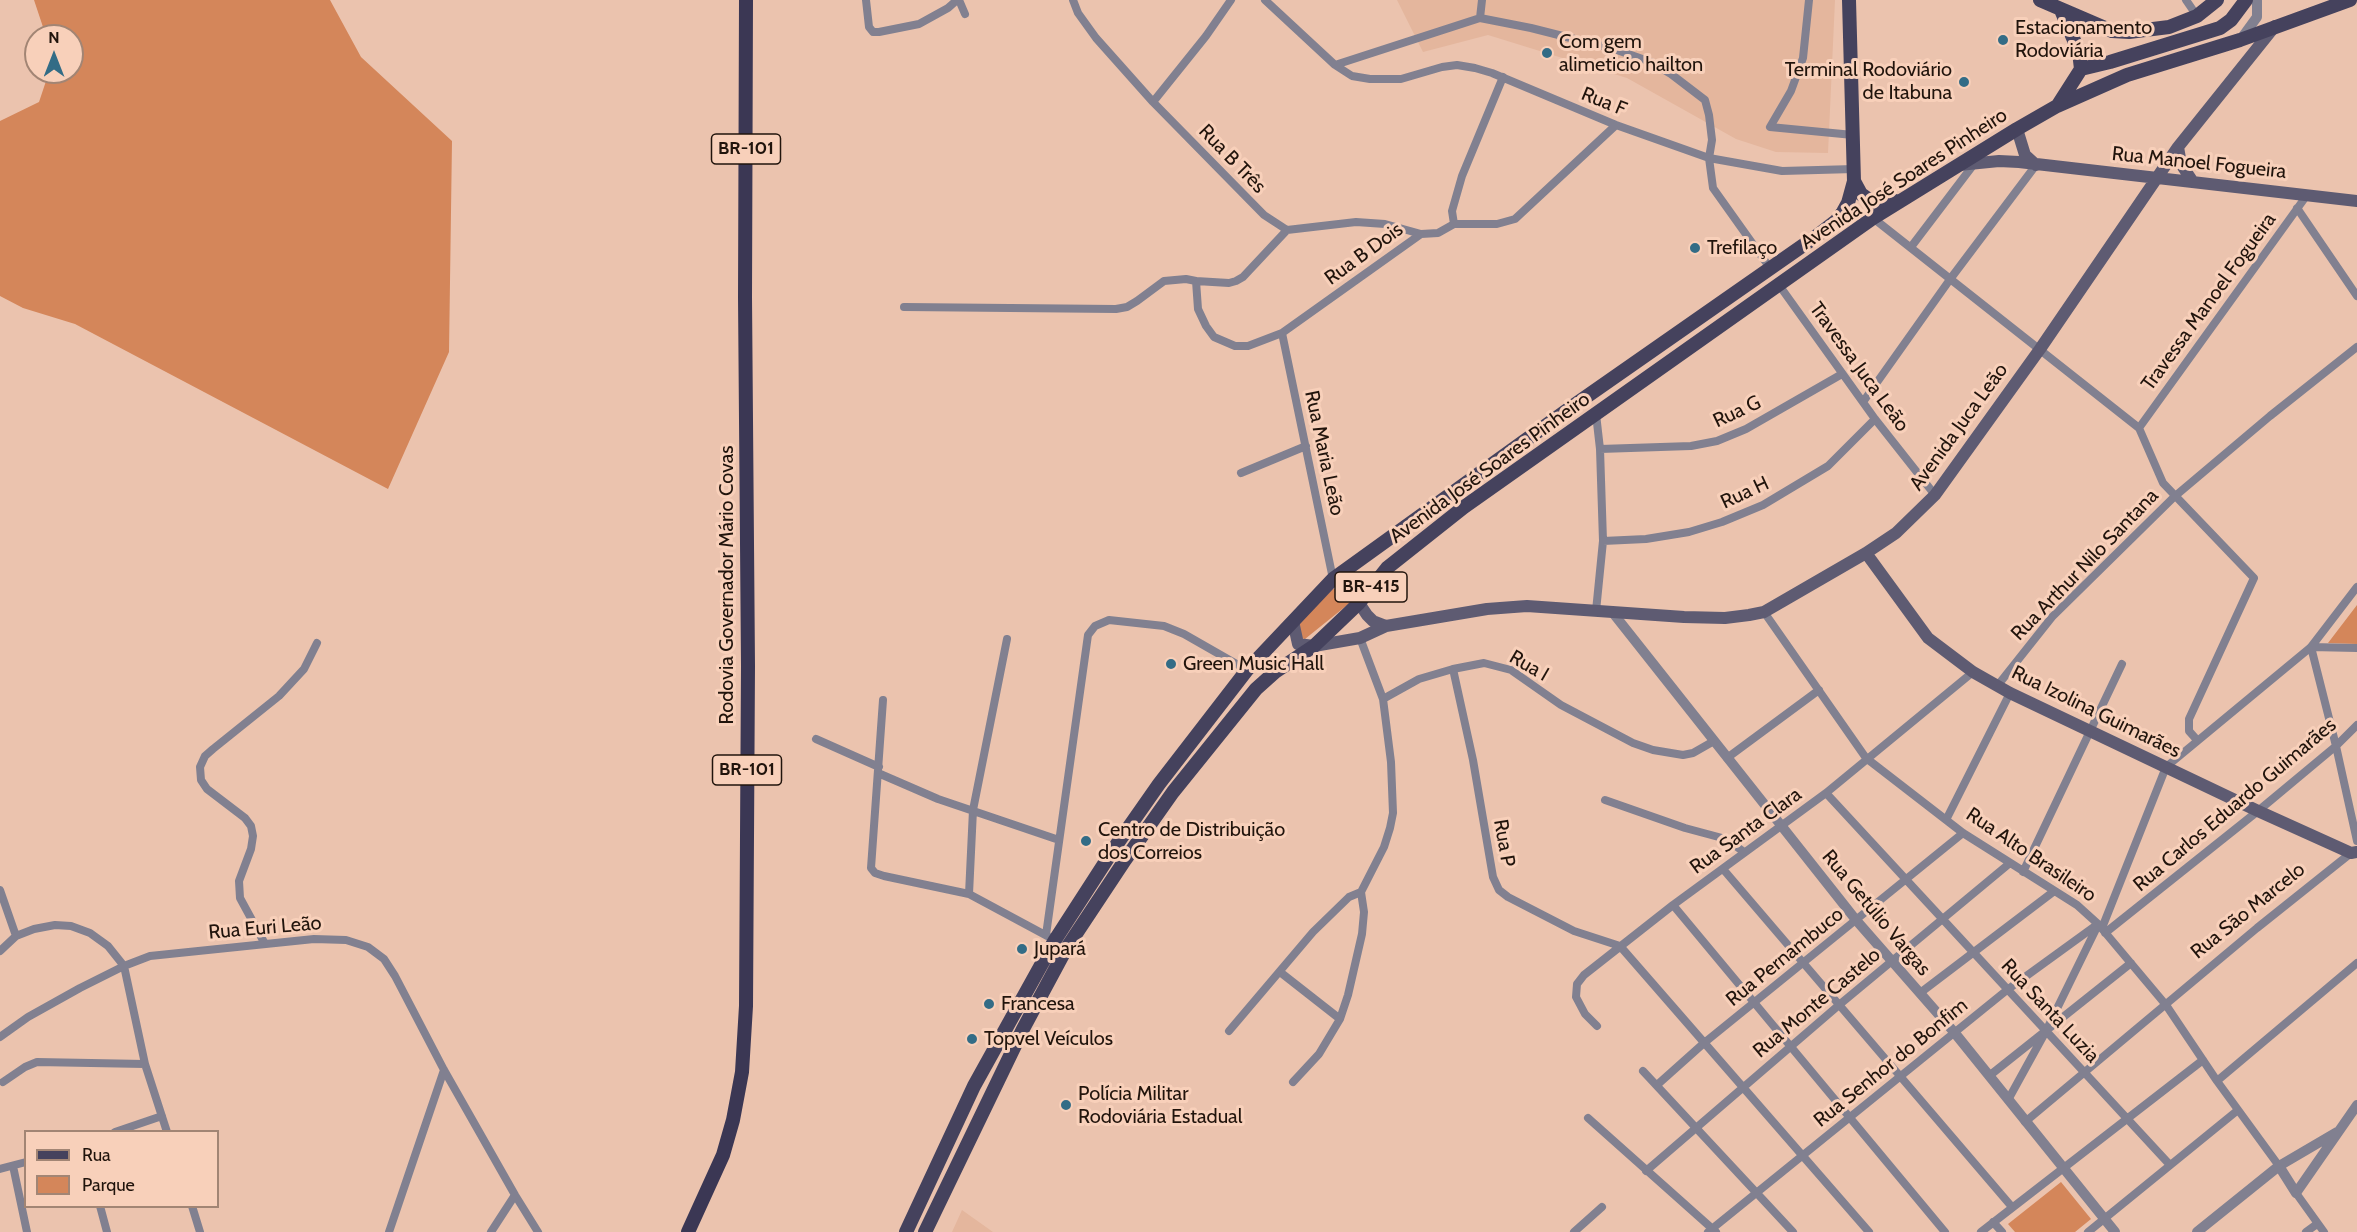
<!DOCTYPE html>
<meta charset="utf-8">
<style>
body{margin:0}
#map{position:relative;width:2357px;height:1232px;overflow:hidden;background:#ebc3ae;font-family:Cabin,sans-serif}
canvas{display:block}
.legend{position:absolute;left:24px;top:1130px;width:195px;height:78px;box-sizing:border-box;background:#f8d0ba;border:2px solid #a28574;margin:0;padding:8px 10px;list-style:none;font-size:18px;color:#21140c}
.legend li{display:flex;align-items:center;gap:12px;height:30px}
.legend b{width:30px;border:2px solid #a28574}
.north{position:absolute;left:24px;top:24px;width:60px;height:60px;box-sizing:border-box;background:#f8d0ba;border:2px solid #a28574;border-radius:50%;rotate:0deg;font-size:16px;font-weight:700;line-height:24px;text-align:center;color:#21140c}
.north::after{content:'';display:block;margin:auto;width:21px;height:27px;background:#336c86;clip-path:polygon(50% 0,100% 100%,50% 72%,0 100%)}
</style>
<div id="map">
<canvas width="2357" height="1232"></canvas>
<ul class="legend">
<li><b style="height:8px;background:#45425d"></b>Rua</li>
<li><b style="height:16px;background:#d4865a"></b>Parque</li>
</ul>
<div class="north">N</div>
</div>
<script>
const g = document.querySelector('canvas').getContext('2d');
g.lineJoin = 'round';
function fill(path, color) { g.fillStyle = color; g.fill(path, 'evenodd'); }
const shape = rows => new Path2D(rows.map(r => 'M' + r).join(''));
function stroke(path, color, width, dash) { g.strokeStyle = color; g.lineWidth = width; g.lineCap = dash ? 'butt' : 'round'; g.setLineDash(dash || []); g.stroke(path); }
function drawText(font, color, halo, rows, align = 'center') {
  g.font = font + ' Cabin,sans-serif'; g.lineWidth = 6; g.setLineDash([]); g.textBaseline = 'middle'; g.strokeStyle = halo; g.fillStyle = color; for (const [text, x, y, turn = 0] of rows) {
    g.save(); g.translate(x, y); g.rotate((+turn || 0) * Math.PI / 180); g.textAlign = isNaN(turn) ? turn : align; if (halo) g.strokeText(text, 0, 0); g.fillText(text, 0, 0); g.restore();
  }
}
const built = shape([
 [1397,0,1835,0,1828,153,1776,152,1736,139,1627,78,1488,35,1423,52],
 [962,1210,993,1232,952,1232]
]);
const green = shape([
 [34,0,330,0,361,57,452,141,449,352,388,489,75,324,23,308,0,296,0,121,39,102,49,72,72,72,72,36,46,36],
 [1333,589,1345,590,1350,595,1351,602,1305,639,1301,638,1298,626,1301,620],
 [2357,605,2357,644,2328,643],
 [2061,1182,2091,1219,2075,1232,2015,1232,2008,1224]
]);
const minor = shape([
 [866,0,869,27,873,32,879,32,919,24,948,8,957,0],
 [959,0,965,14],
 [1073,0,1078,13,1096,38,1153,102,1264,215,1287,230,1356,222,1385,224,1421,234],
 [1265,0,1335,65,1352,76,1370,79,1401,79,1442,67,1457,65,1475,68,1492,73,1616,125,1709,158,1782,171,1854,169],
 [1809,0,1803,58,1791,91,1770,127,1853,135],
 [2186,0,2197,16],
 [1480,18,1482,0],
 [1335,65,1480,18,1531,28,1614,49,1651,62,1671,74,1705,100,1709,115,1712,140,1709,158,1713,188,1770,268],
 [1153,102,1206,36,1231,0],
 [2297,208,2357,296],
 [1873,218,2139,428,2163,483,2254,578,2189,719,2189,731,2197,740],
 [1454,224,1452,211,1462,176,1503,77],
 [1911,247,1974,164],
 [1196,281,1229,283,1236,281,1243,277,1287,230],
 [1779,285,1875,419,1935,495],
 [904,307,1116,309,1127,307,1137,301,1164,281,1186,279,1196,281,1198,309,1206,326,1214,337,1235,346,1248,346,1282,333,1421,234,1438,233,1454,224,1497,224,1515,219,1616,125],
 [1282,333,1333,579],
 [1863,402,1951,278,2036,165],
 [1596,414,1600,449,1603,541,1596,611],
 [2139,428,2307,195],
 [1600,449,1691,446,1717,441,1746,429,1842,374],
 [1241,473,1306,446],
 [1603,541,1646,539,1689,532,1722,522,1763,505,1828,466,1875,419],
 [1764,612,1866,758,1963,833,2077,905,2098,924,2166,1005,2217,1081,2279,1166],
 [1360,638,1383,699,1419,679,1453,669,1484,663,1511,670,1561,705,1633,743,1653,750,1683,755,1693,753,1714,741],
 [2357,648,2311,647,2336,746,2357,841],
 [1453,669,1473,760,1493,877,1499,890,1508,897,1574,931,1620,946,1869,1232],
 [1998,685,2052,617,2174,497,2270,416,2357,347],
 [883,700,871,868,875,873,884,876,969,894,1049,937],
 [816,739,879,767],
 [1727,758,1819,690],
 [878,773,938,799,1059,840],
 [1826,793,2170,1165],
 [1605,800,1685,828,1726,839,1744,852],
 [1946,820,2010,693],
 [1723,869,2012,1207],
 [2023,872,2122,664],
 [0,890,16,936],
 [969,894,973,810,1007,639],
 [1673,905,1945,1232],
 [2102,928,2166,767,2311,647,2357,587],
 [2105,933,2258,811,2336,746,2357,725],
 [1046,935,1088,635,1095,626,1109,620,1164,626,1184,634,1247,670],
 [265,944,240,898,239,881,251,849,253,836,251,826,245,818,207,789,201,780,200,767,205,756,213,749,279,696,304,669,317,643],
 [0,951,16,936,34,929,55,925,71,926,90,933,108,946,124,966,145,1064,167,1132],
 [1280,972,1340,1019],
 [1920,993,2053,892],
 [1597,1026,1585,1014,1576,997,1577,984,1584,975,1673,905,1826,793,1973,672],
 [1229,1031,1313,932,1349,897,1361,892],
 [0,1037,28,1017,80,988,124,966,150,956,314,939,346,940,368,947,384,959,395,976,444,1070,515,1195,538,1232],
 [1643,1071,1793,1232],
 [1989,1076,2131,963],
 [2217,1081,2357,963],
 [3,1082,25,1067,37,1062,145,1064],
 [1293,1082,1319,1054,1340,1019,1348,995,1362,934,1364,912,1361,892,1384,847,1390,828,1393,813,1391,762,1383,699],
 [1657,1085,1704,1043,1963,833],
 [2008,1100,2046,1031,2097,927],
 [1588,1118,1716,1232],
 [2025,1122,2257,928,2351,853],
 [115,1132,162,1116],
 [13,1166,27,1232],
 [0,1169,26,1162],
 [1646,1171,1839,1005,2010,863],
 [2296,1193,2324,1232],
 [100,1206,107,1232],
 [192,1206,200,1232],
 [1993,1222,2002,1232],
 [389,1232,444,1070],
 [491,1232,515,1195],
 [1574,1232,1602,1207],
 [1708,1232,2007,990,2098,924],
 [1981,1232,2203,1060],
 [2088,1232,2238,1110],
 [2306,1232,2317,1224]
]);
const tertiary = shape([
 [2241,39,2257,17,2257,0],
 [1613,613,1856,920,1954,1032,2115,1232],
 [2279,1166,2296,1193,2357,1105],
 [2197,1232,2279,1166,2337,1132]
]);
const secondary = shape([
 [2017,129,2025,155,2036,165],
 [2178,147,2181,164,2193,182],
 [1959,165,1999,161,2019,162,2357,201],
 [1866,553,1928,638,1973,672,2010,693,2258,811,2351,853,2357,852],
 [1333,579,1352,583,1356,591,1359,603,1367,615,1373,621,1386,626],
 [1293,621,1298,644,1314,646,1360,638,1386,626,1487,609,1527,606,1684,617,1725,618,1749,615,1764,612,1866,553,1896,533,1935,495,2040,349,2178,147,2275,26]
]);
const primary = shape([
 [2040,0,2112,31,2129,32,2169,27,2197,16,2217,0],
 [2081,69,2110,62,2220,28,2231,20,2246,0],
 [2058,105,2081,69,2079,52,2061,10],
 [1854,181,1861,194,1872,202,1896,201],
 [906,1232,974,1086,1055,940,1117,844,1159,784,1247,670,1333,579,1573,406,1818,235,1836,221,1843,212,1848,203,1854,181,1849,0],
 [925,1232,1023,1029,1066,949,1125,860,1173,792,1256,689,1275,672,1314,646,1359,603,1387,568,1464,507,1873,218,2017,129,2057,106,2127,75,2240,40,2350,0]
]);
const trunk = shape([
 [688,1232,723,1155,733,1120,742,1072,746,1006,748,666,745,297,746,0]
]);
const markers = [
 [2003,40,6,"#336c86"],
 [1547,53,6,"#336c86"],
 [1964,82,6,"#336c86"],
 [1695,248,6,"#336c86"],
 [1171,664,6,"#336c86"],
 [1086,841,6,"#336c86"],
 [1022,949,6,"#336c86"],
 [989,1004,6,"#336c86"],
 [972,1039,6,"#336c86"],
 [1066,1105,6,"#336c86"]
];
const shields = [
 [746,149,69],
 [1371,587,72],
 [747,770,69]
];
const shieldNames = [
 ["BR-101",746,149],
 ["BR-415",1371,587],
 ["BR-101",747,770]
];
const poiNames = [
 ["Estacionamento",2015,28],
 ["Rodoviária",2015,51],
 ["Com gem",1559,42],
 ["alimeticio hailton",1559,65],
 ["Terminal Rodoviário",1952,70,"right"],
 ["de Itabuna",1952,93,"right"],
 ["Trefilaço",1707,248],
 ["Green Music Hall",1183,664],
 ["Centro de Distribuição",1098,830],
 ["dos Correios",1098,853],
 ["Jupará",1034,949],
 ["Francesa",1001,1004],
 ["Topvel Veículos",984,1039],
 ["Polícia Militar",1078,1094],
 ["Rodoviária Estadual",1078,1117]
];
const streetNames = [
 ["Rua F",1604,102,22],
 ["Rua B Três",1232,159,46],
 ["Rua Manoel Fogueira",2199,163,6],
 ["Avenida José Soares Pinheiro",1904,179,-33],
 ["Rua B Dois",1364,254,-36],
 ["Travessa Manoel Fogueira",2209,302,-54],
 ["Travessa Juca Leão",1859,367,54],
 ["Rua G",1737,412,-25],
 ["Avenida Juca Leão",1959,427,-54],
 ["Rua Maria Leão",1324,453,78],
 ["Avenida José Soares Pinheiro",1490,468,-36],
 ["Rua H",1745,493,-25],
 ["Rua Arthur Nilo Santana",2085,565,-46],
 ["Rodovia Governador Mário Covas",727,585,-90],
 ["Rua I",1529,666,30],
 ["Rua Izolina Guimarães",2096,712,26],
 ["Rua Carlos Eduardo Guimarães",2235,805,-40],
 ["Rua Santa Clara",1746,831,-36],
 ["Rua P",1504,843,80],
 ["Rua Alto Brasileiro",2031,855,34],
 ["Rua São Marcelo",2248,911,-39],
 ["Rua Getúlio Vargas",1876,913,50],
 ["Rua Euri Leão",265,928,-5],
 ["Rua Pernambuco",1785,957,-39],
 ["Rua Monte Castelo",1817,1003,-40],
 ["Rua Santa Luzia",2050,1011,47],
 ["Rua Senhor do Bonfim",1891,1063,-39]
];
fill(built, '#e4b69d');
fill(green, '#d4865a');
stroke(minor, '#818090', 8);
stroke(tertiary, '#818090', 10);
stroke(secondary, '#5e5b72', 12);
stroke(primary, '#45425d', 14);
stroke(trunk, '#3b3754', 14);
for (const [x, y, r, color] of markers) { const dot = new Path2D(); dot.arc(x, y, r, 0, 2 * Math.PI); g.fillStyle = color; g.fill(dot); stroke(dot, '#f8d0ba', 2); }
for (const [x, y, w] of shields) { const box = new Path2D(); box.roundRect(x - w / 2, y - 15, w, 30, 4.5); g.fillStyle = '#f8d0ba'; g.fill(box); stroke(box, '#21140c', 1.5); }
drawText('bold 18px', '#21140c', null, shieldNames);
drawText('20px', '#21140c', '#f8d0ba', poiNames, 'left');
drawText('20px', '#21140c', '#f8d0ba', streetNames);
</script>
